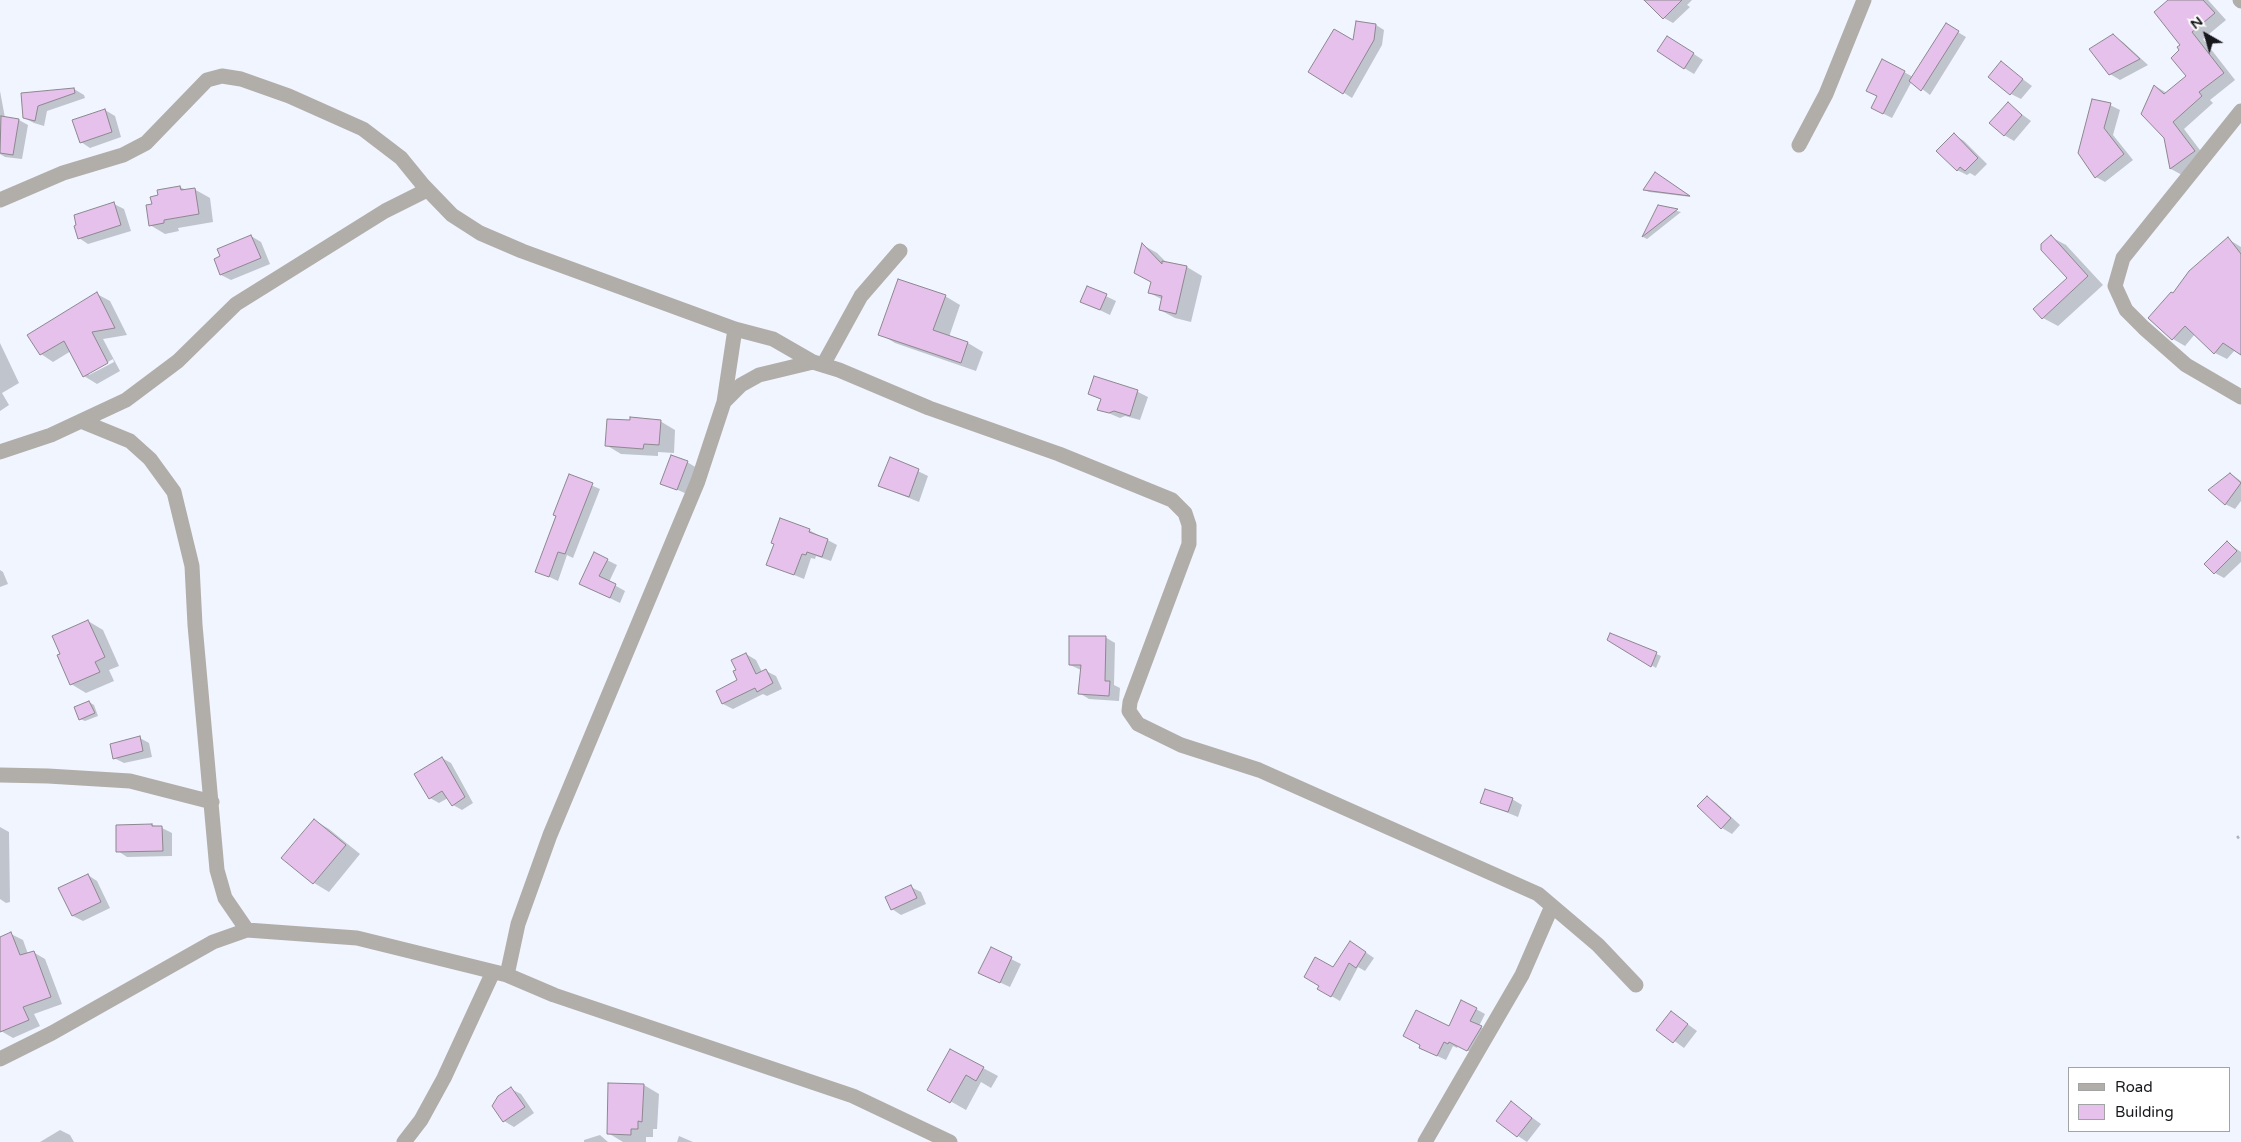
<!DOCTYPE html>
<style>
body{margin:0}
#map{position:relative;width:2241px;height:1142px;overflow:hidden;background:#f0f5ff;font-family:"Varela Round",sans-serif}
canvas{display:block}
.legend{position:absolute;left:2068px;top:1067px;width:162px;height:65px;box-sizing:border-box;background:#fff;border:1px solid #a2a3a4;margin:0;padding:6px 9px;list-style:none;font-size:15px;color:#17181c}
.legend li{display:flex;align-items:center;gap:10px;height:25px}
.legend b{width:25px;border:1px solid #a2a3a4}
.north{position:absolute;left:2181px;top:10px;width:50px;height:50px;-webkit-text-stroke:4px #fff;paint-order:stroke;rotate:322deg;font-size:14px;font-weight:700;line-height:20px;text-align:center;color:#17181c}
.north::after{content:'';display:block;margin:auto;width:18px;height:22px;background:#17181c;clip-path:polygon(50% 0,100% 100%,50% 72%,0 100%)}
</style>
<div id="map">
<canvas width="2241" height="1142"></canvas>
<ul class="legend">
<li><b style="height:6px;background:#b1aeaa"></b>Road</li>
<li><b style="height:14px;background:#e5c1ec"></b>Building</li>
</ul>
<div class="north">N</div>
</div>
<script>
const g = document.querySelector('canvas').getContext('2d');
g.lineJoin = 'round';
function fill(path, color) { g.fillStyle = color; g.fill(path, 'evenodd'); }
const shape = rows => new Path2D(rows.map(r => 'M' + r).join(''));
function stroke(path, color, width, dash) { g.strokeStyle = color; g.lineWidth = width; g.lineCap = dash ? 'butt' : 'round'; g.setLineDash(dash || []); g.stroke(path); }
const shadow = shape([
 [1646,0,1692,0,1687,5,1690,7,1673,23,1664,18],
 [2170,0,2208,0,2226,20,2203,39,2235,80,2210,100,2213,103,2184,129,2206,158,2182,175,2171,169,2155,86,2167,93,2188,76],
 [1357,22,1376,25,1384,30,1382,45,1352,98,1310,71,1354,42],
 [1946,25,1966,37,1930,95,1912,81,1892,118,1882,113,1878,97,1867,91,1904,72,1913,77],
 [2113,36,2123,42,2148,65,2120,80,2110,74],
 [1677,43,1703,60,1694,74,1684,68],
 [2001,63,2032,86,2021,99,2011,94],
 [74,89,84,95,85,98,47,111,44,126,34,123,24,118,23,94],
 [0,91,5,118,19,120,28,125,22,159,5,157,0,154],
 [2008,104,2031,121,2014,141,2004,135],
 [2110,105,2120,110,2113,135,2133,160,2105,182,2096,177,2079,153],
 [105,110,115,116,121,137,90,148,81,142],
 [1955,135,1964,141,1987,164,1975,176,1970,173,1967,175,1957,170],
 [1660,176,1691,197,1649,192,1645,190],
 [180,187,186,190,194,189,210,198,213,222,178,228,179,231,165,234,150,225],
 [114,204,124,209,131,231,88,244,79,238],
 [1658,206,1681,212,1647,239,1643,237],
 [251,236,261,242,270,264,231,280,221,275,215,260],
 [2051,237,2066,245,2103,285,2058,326,2043,318,2068,278],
 [2228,239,2241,247,2241,353,2235,350,2227,359,2215,353,2195,334,2185,346,2173,339,2150,318],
 [1143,245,1157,253,1167,263,1187,267,1202,276,1191,322,1175,318,1160,310,1163,300,1150,293,1152,282],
 [1087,287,1116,301,1110,315,1081,301],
 [97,294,110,301,127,335,103,339,120,371,97,384,84,376,71,351,53,362,41,354],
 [113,359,114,362,89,375,89,373],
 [945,296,960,305,949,337,968,343,983,352,976,371,895,343,880,334],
 [0,343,19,383,2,393,9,405,0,411],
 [1095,378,1138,392,1148,397,1140,420,1125,416,1120,418,1099,409,1102,400,1089,394],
 [660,421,675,430,674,453,658,452,658,456,621,454,606,445,631,422],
 [891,458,928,476,919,502,879,486],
 [687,462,697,468,687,494,662,483],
 [2231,474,2241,481,2241,501,2235,509,2225,504],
 [569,476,600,489,573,558,567,555,558,581,537,571],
 [809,530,837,545,831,561,816,556,815,559,811,558,804,579,767,564],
 [2228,543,2241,552,2241,562,2224,578,2215,573],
 [607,560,617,565,609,582,625,591,620,603,581,584],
 [0,570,3,572,8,584,0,587],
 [88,621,103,630,119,666,109,670,114,681,86,693,71,684,61,654],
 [1611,634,1661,656,1656,668,1609,639],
 [1105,637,1115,643,1114,685,1120,688,1119,701,1089,699,1079,693,1081,670,1070,665],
 [746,654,756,660,762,672,766,671,776,676,782,689,767,696,763,694,733,709,723,704,718,692,739,681,737,670],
 [89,702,94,705,98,716,85,721,80,719],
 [140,738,149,743,152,757,124,763,114,758],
 [442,758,451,763,473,803,462,810,453,805,448,798,439,803,430,798],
 [1707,797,1716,803,1740,825,1732,834,1722,828,1698,806],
 [1512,799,1522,805,1518,817,1481,802],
 [314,820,329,829,360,854,329,892,314,883,283,858],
 [152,825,162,828,172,833,172,856,127,857,118,851],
 [0,827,9,832,10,902,6,903,0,899],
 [88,875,97,881,110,908,83,921,73,916,60,889],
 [911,887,921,892,926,904,901,915,892,909],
 [11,934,23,940,28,954,33,952,45,959,62,1004,34,1014,40,1026,13,1038,1,1031,0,1027,0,938],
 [1358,947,1374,958,1365,971,1358,967,1340,1001,1319,989,1333,968],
 [991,949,1021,964,1010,987,990,978],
 [1476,1009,1485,1014,1479,1026,1490,1032,1477,1055,1458,1046,1457,1048,1453,1046,1446,1060,1420,1048],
 [1671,1012,1697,1031,1684,1048,1658,1029],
 [983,1068,998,1076,991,1088,981,1082,966,1110,929,1089],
 [644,1085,659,1094,657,1129,653,1129,653,1137,646,1137,646,1142,623,1142,608,1133],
 [511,1089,521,1094,534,1113,514,1127,504,1121],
 [1512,1103,1541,1124,1527,1142,1518,1136],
 [60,1130,70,1135,74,1142,40,1142],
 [600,1135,608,1142,584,1142,584,1140],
 [679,1136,693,1142,677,1142]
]);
const building = shape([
 [1644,0,1682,0,1663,19,1644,0],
 [2168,0,2203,0,2215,13,2192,32,2224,73,2199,92,2202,96,2173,122,2195,151,2170,169,2164,138,2141,114,2154,85,2164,94,2186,76,2171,58,2179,50,2177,47,2180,45,2154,12,2168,0],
 [1356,21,1376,24,1374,40,1343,94,1308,72,1334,29,1353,40,1356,21],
 [1946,23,1959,31,1921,91,1909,81,1946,23],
 [2113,34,2140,59,2109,75,2089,49,2113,34],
 [1667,36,1694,53,1684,69,1657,51,1667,36],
 [1882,59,1905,71,1883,114,1871,108,1877,96,1866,91,1882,59],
 [2001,61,2023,79,2010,95,1988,77,2001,61],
 [74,88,75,93,38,106,35,121,23,118,21,93,74,88],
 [2092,99,2111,103,2104,128,2124,154,2095,178,2078,153,2092,99],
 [2008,102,2022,115,2004,136,1989,123,2008,102],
 [105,109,112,132,80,143,72,120,105,109],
 [1,116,19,119,13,155,0,153,1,116],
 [1954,133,1978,158,1965,171,1960,167,1957,171,1936,151,1954,133],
 [1655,172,1690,196,1643,190,1655,172],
 [180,186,181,190,195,188,199,214,164,220,164,223,149,226,146,205,152,204,150,197,158,195,157,190,180,186],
 [114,202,121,225,78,239,74,226,76,225,74,215,114,202],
 [1658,205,1678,209,1642,237,1658,205],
 [251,235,261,258,220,275,214,259,220,256,217,249,251,235],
 [2051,235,2088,276,2042,319,2033,309,2067,278,2041,250,2041,244,2051,235],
 [2228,237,2241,254,2241,355,2223,343,2214,354,2185,326,2172,340,2148,318,2171,292,2173,293,2189,271,2228,237],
 [1142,243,1162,264,1162,261,1187,266,1176,314,1159,310,1162,296,1148,293,1151,282,1134,273,1142,243],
 [898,279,946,295,933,330,968,342,961,363,878,335,898,279],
 [1087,286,1107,294,1100,310,1080,302,1087,286],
 [97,292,115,328,92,332,108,363,83,377,64,341,40,355,27,335,97,292],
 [1094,376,1138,390,1130,416,1114,411,1109,413,1097,410,1101,399,1088,394,1094,376],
 [630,417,661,420,659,445,644,444,643,449,605,446,607,419,630,420,630,417],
 [671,455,688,461,677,490,660,484,671,455],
 [890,457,919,469,909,497,878,486,890,457],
 [2230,473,2241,483,2225,505,2208,490,2230,473],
 [569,474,593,483,565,554,558,552,549,577,535,572,556,516,553,515,569,474],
 [780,518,810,529,809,532,828,539,822,557,807,552,806,555,802,554,794,575,766,565,774,544,771,543,780,518],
 [2227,541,2237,551,2214,574,2204,564,2227,541],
 [594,552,608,559,599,576,616,584,610,598,579,584,594,552],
 [88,620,105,657,95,662,100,672,70,685,57,655,60,654,52,636,88,620],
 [1610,633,1657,652,1651,667,1607,640,1610,633],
 [1069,636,1106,636,1105,681,1110,681,1109,696,1078,694,1081,665,1069,665,1069,636],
 [746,653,756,674,766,669,773,683,757,692,755,688,722,704,716,691,737,680,733,671,736,670,731,660,746,653],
 [89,701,95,713,79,720,74,707,89,701],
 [140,736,143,751,113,759,110,744,140,736],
 [442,757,465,797,452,806,442,791,429,799,414,774,442,757],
 [1485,789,1513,798,1508,812,1480,803,1485,789],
 [1707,796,1731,818,1721,829,1697,806,1707,796],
 [314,819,346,845,313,884,281,858,314,819],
 [152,824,152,826,162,826,163,851,116,852,116,825,152,824],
 [88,874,101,902,72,916,58,888,88,874],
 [911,885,917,898,891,910,885,897,911,885],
 [11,932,20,955,34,951,51,997,23,1007,29,1020,0,1032,0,937,11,932],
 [1350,941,1366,952,1356,968,1349,963,1331,997,1317,989,1319,986,1304,977,1315,957,1333,967,1350,941],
 [991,947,1012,957,1000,983,978,973,991,947],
 [1461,1000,1477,1008,1470,1021,1482,1026,1467,1051,1449,1042,1448,1044,1444,1042,1437,1056,1419,1048,1420,1045,1403,1036,1416,1010,1449,1026,1461,1000],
 [1671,1011,1688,1024,1673,1043,1656,1030,1671,1011],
 [950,1049,984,1067,976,1081,966,1075,950,1103,927,1090,950,1049],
 [608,1083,644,1084,642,1122,638,1121,638,1129,631,1129,631,1135,607,1134,608,1083],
 [511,1087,525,1107,503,1122,492,1106,498,1096,511,1087],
 [1511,1101,1532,1118,1517,1137,1496,1121,1511,1101]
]);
const path = shape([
 [2237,838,2241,835]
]);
const street = shape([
 [2240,0,2241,1],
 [2241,111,2123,258,2115,286,2126,310,2144,328,2186,365,2241,397],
 [1799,145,1826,94,1864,0],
 [0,200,63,173,123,155,146,143,207,80,222,76,241,79,289,96,363,129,401,158,423,185,452,215,480,233,522,251,735,329,773,339,813,362,839,370,929,408,1059,454,1172,500,1185,513,1189,525,1189,544,1130,702,1129,711,1138,724,1181,745,1259,770,1538,894,1598,945,1636,985],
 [823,365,861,296,900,251],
 [724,402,741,385,759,375,813,362],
 [81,421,130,441,150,459,174,492,192,566,195,625,217,870,225,898,247,930],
 [0,452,51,435,126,400,178,361,236,304,385,211,427,190],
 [0,775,48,776,130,781,212,802],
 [507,975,518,924,550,835,698,481,724,402,735,329],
 [0,1059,52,1033,213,942,247,930,357,938,507,975,554,995,853,1096,950,1142],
 [404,1142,421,1120,444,1078,493,972],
 [1425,1142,1522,975,1552,906]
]);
fill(shadow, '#0003');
fill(building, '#e5c1ec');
stroke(building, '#8d878f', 1);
stroke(path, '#afb2bb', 3, [2.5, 2.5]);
stroke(street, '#b1aeaa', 15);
</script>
